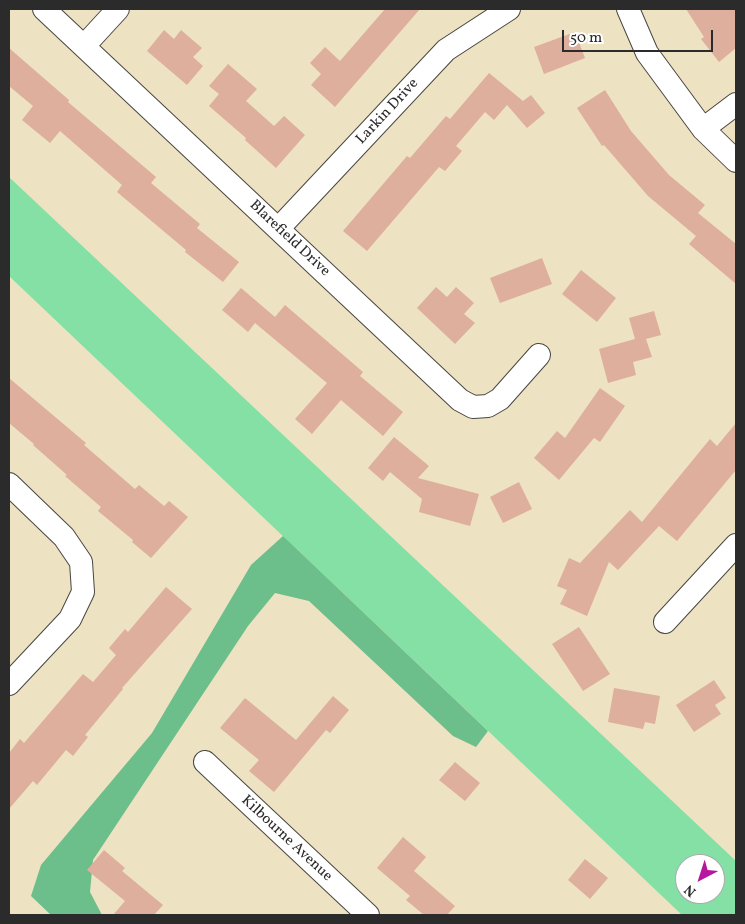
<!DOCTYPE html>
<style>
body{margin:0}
#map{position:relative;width:745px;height:924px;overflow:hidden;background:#ede2c2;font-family:Vollkorn,serif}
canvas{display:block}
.frame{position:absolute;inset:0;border:10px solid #2b2b2b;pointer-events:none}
.north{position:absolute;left:675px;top:854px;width:50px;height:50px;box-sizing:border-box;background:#fff;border:1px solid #aaa;border-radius:50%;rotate:220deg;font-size:14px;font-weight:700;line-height:20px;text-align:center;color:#2b2b2b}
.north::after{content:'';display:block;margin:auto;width:18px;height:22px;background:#b5179e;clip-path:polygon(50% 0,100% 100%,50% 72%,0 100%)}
.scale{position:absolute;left:562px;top:30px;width:151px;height:22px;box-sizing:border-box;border:2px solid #2b2b2b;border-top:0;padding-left:6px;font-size:15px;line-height:18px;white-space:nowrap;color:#2b2b2b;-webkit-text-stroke:4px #fff;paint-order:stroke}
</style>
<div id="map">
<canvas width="745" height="924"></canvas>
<div class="frame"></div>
<div class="north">N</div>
<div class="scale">50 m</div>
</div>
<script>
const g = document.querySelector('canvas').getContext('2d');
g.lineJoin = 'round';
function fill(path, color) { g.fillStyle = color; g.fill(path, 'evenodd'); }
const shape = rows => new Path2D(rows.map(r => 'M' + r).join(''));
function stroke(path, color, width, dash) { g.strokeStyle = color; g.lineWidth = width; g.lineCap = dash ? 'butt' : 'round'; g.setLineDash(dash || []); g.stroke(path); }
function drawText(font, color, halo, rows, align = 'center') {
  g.font = font + ' Vollkorn,serif'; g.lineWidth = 4.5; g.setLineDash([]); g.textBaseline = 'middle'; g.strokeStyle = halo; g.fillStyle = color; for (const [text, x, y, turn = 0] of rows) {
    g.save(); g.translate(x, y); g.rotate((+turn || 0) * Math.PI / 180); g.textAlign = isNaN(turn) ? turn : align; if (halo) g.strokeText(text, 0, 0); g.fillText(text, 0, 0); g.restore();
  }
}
const green = shape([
 [9,177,736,861,736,915,682,915,9,276],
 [685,864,715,864,715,894,685,894]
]);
const forest = shape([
 [283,536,488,731,476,747,453,736,309,601,275,593,248,626,93,860,90,892,102,915,51,915,31,896,41,865,152,733,251,565]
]);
const building = shape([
 [385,9,420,9,335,107,311,85,321,74,310,63,325,47,340,61],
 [686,9,736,9,736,48,719,62,701,39,704,37],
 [164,30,174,39,181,30,202,48,193,57,203,66,187,85,147,51],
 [575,32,585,58,544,74,534,47],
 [9,48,69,100,68,102,156,177,151,183,200,224,197,228,239,262,223,282,185,252,186,250,117,192,122,185,60,131,50,143,22,120,33,106,9,86],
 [228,64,257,89,246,101,274,126,284,116,305,135,276,168,245,140,246,138,209,106,219,94,209,86],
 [489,73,523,101,531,95,545,113,527,128,507,105,494,120,485,112,456,146,462,151,445,171,439,167,367,251,343,231,407,156,410,158,446,116,450,119],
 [605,90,631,131,669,175,705,205,698,213,736,244,736,284,689,244,696,236,648,196,604,145,602,146,577,108],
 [542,258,552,284,500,303,490,278],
 [581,270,616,298,597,322,562,294],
 [436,287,447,297,456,287,474,303,464,314,475,323,455,344,417,308],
 [241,288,275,317,285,305,363,372,360,376,403,412,383,436,341,400,312,434,295,419,327,383,255,323,248,332,222,310],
 [654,311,661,335,646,339,652,357,633,362,636,375,608,383,599,349,635,339,629,318],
 [9,378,86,443,84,445,135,489,139,485,164,506,169,501,188,517,151,558,132,542,133,540,98,511,101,507,65,476,67,475,33,445,34,444,9,423],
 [600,388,625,406,600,442,594,438,559,480,534,458,557,431,565,438],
 [736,423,736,470,677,541,659,526,618,570,609,562,587,616,560,604,567,590,557,586,569,558,580,563,630,510,642,522,710,439,717,446],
 [394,437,429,466,418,478,479,494,470,526,419,512,422,499,390,472,383,481,368,468],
 [519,482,532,509,503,523,490,497],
 [166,587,192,609,122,688,123,689,85,735,88,737,73,756,66,750,37,785,33,781,9,809,9,753,20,739,24,743,83,674,93,682,116,655,109,648,125,629,128,632],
 [579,627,610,674,583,691,552,644],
 [714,680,726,698,715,705,721,714,694,732,676,705],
 [614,688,660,696,655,724,645,722,643,729,608,722],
 [333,696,349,710,330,733,326,730,274,792,249,771,259,760,220,728,245,698,296,740],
 [455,762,480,783,465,801,439,780],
 [403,837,426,857,414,871,455,906,447,915,424,915,406,900,410,896,377,868],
 [104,850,125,868,122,871,163,905,154,915,113,915,125,901,87,870],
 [585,859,608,878,590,899,568,880]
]);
const minor = shape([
 [44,9,460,400,473,407,488,406,500,399,539,355],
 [628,9,647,53,703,129,736,161],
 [84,46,118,9],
 [703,129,736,104],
 [278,229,446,50,509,9],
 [9,484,64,537,81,562,83,592,70,619,9,684],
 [665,622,736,545],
 [205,762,368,915]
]);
const streetNames = [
 ["Larkin Drive",388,112,-47],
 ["Blarefield Drive",289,239,43],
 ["Kilbourne Avenue",286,839,43]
];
fill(green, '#85e0a6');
fill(forest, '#6cbe8b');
fill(building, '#deaf9c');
stroke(minor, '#484642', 24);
stroke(minor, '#fff', 22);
drawText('15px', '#2b2b2b', '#fff', streetNames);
</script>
